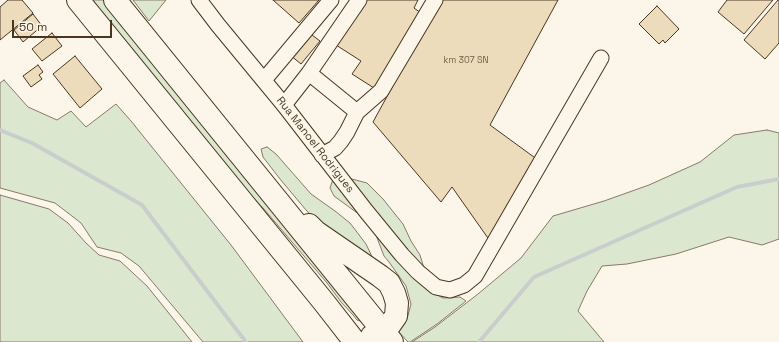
<!DOCTYPE html>
<style>
body{margin:0}
#map{position:relative;width:779px;height:342px;overflow:hidden;background:#fbf6e9;font-family:"Space Grotesk",sans-serif}
canvas{display:block}
.scale{position:absolute;left:12px;top:20px;width:100px;height:18px;box-sizing:border-box;border:2px solid #4a3520;border-top:0;padding-left:5px;font-size:12px;line-height:14px;white-space:nowrap;color:#4a3520;-webkit-text-stroke:3px #fbf6e9;paint-order:stroke}
</style>
<div id="map">
<canvas width="779" height="342"></canvas>
<div class="scale">50 m</div>
</div>
<script>
const g = document.querySelector('canvas').getContext('2d');
g.lineJoin = 'round';
function fill(path, color) { g.fillStyle = color; g.fill(path, 'evenodd'); }
const shape = rows => new Path2D(rows.map(r => 'M' + r).join(''));
function stroke(path, color, width, dash) { g.strokeStyle = color; g.lineWidth = width; g.lineCap = dash ? 'butt' : 'round'; g.setLineDash(dash || []); g.stroke(path); }
function drawText(font, color, halo, rows, align = 'center') {
  g.font = font + ' "Space Grotesk",sans-serif'; g.lineWidth = 3; g.setLineDash([]); g.textBaseline = 'middle'; g.strokeStyle = halo; g.fillStyle = color; for (const [text, x, y, turn = 0] of rows) {
    g.save(); g.translate(x, y); g.rotate((+turn || 0) * Math.PI / 180); g.textAlign = isNaN(turn) ? turn : align; if (halo) g.strokeText(text, 0, 0); g.fillText(text, 0, 0); g.restore();
  }
}
const green = shape([
 [88,0,104,0,198,113,364,322,357,320,353,315,341,302,327,283,263,208,218,161,88,0],
 [133,0,166,0,149,21,133,0],
 [4,80,28,107,57,120,71,111,86,127,116,104,131,121,231,245,303,342,203,342,139,266,121,253,97,247,81,223,55,203,0,188,0,83,4,80],
 [767,130,779,133,779,239,762,245,729,237,676,254,627,264,602,266,587,291,578,311,604,342,412,342,435,327,478,294,521,258,553,216,604,201,649,185,700,162,734,135,767,130],
 [267,147,276,154,311,194,335,211,350,223,366,244,375,263,327,232,306,210,280,179,263,157,261,149,267,147],
 [336,176,348,178,367,183,383,199,403,224,411,241,420,255,427,278,430,291,443,298,460,297,466,301,437,324,410,342,408,342,398,331,407,319,411,304,406,286,389,262,384,256,374,230,360,215,334,196,330,188,332,182,336,176],
 [0,195,49,209,68,223,86,243,99,255,120,261,147,286,192,342,0,342,0,195]
]);
const stream = shape([
 [0,130,32,143,142,205,223,312,246,342],
 [479,342,534,277,737,187,779,179]
]);
const building = shape([
 [8,0,22,0,33,13,0,40,0,7,8,0],
 [273,0,319,0,299,23,273,0],
 [364,0,418,0,414,8,421,13,374,88,352,74,361,61,336,45,364,0],
 [440,0,558,0,490,125,538,160,490,241,452,187,441,202,373,122,440,0],
 [727,0,773,0,744,34,718,12,727,0],
 [778,0,779,0,779,43,765,59,744,40,778,0],
 [657,6,679,29,665,43,663,40,659,44,639,24,657,6],
 [33,14,42,26,23,42,14,30,33,14],
 [308,32,320,41,301,64,290,55,308,32],
 [52,33,62,46,42,61,32,49,52,33],
 [75,56,102,89,80,108,53,74,75,56],
 [38,65,43,72,39,75,42,79,31,87,23,76,38,65]
]);
const minor = shape([
 [199,0,218,25,284,105,366,211,402,255,418,272,436,287,450,290,464,285,475,276,601,58],
 [309,73,357,112],
 [264,80,331,0],
 [284,105,309,73,359,0],
 [322,155,335,148,341,141,347,132,357,112,381,91,435,0]
]);
const highway = shape([
 [78,0,323,301,355,342],
 [115,0,392,342],
 [309,225,316,232,380,276,389,283,394,293,397,303,396,316,384,333,375,337,372,336]
]);
const numberNames = [
 ["km 307 SN",466,61]
];
const streetNames = [
 ["Rua Manoel Rodrigues",315,145,52]
];
fill(green, '#dce7d0');
stroke(green, '#887966', 1);
stroke(stream, '#c9cecd', 4);
fill(building, '#ecdcbc');
stroke(building, '#4a3520', 1);
stroke(minor, '#4a3520', 17);
stroke(highway, '#4a3520', 24);
stroke(minor, '#fbf6e9', 15);
stroke(highway, '#fbf6e9', 22);
drawText('9px', '#725f47', null, numberNames);
drawText('11px', '#4a3520', '#fbf6e9', streetNames);
</script>
